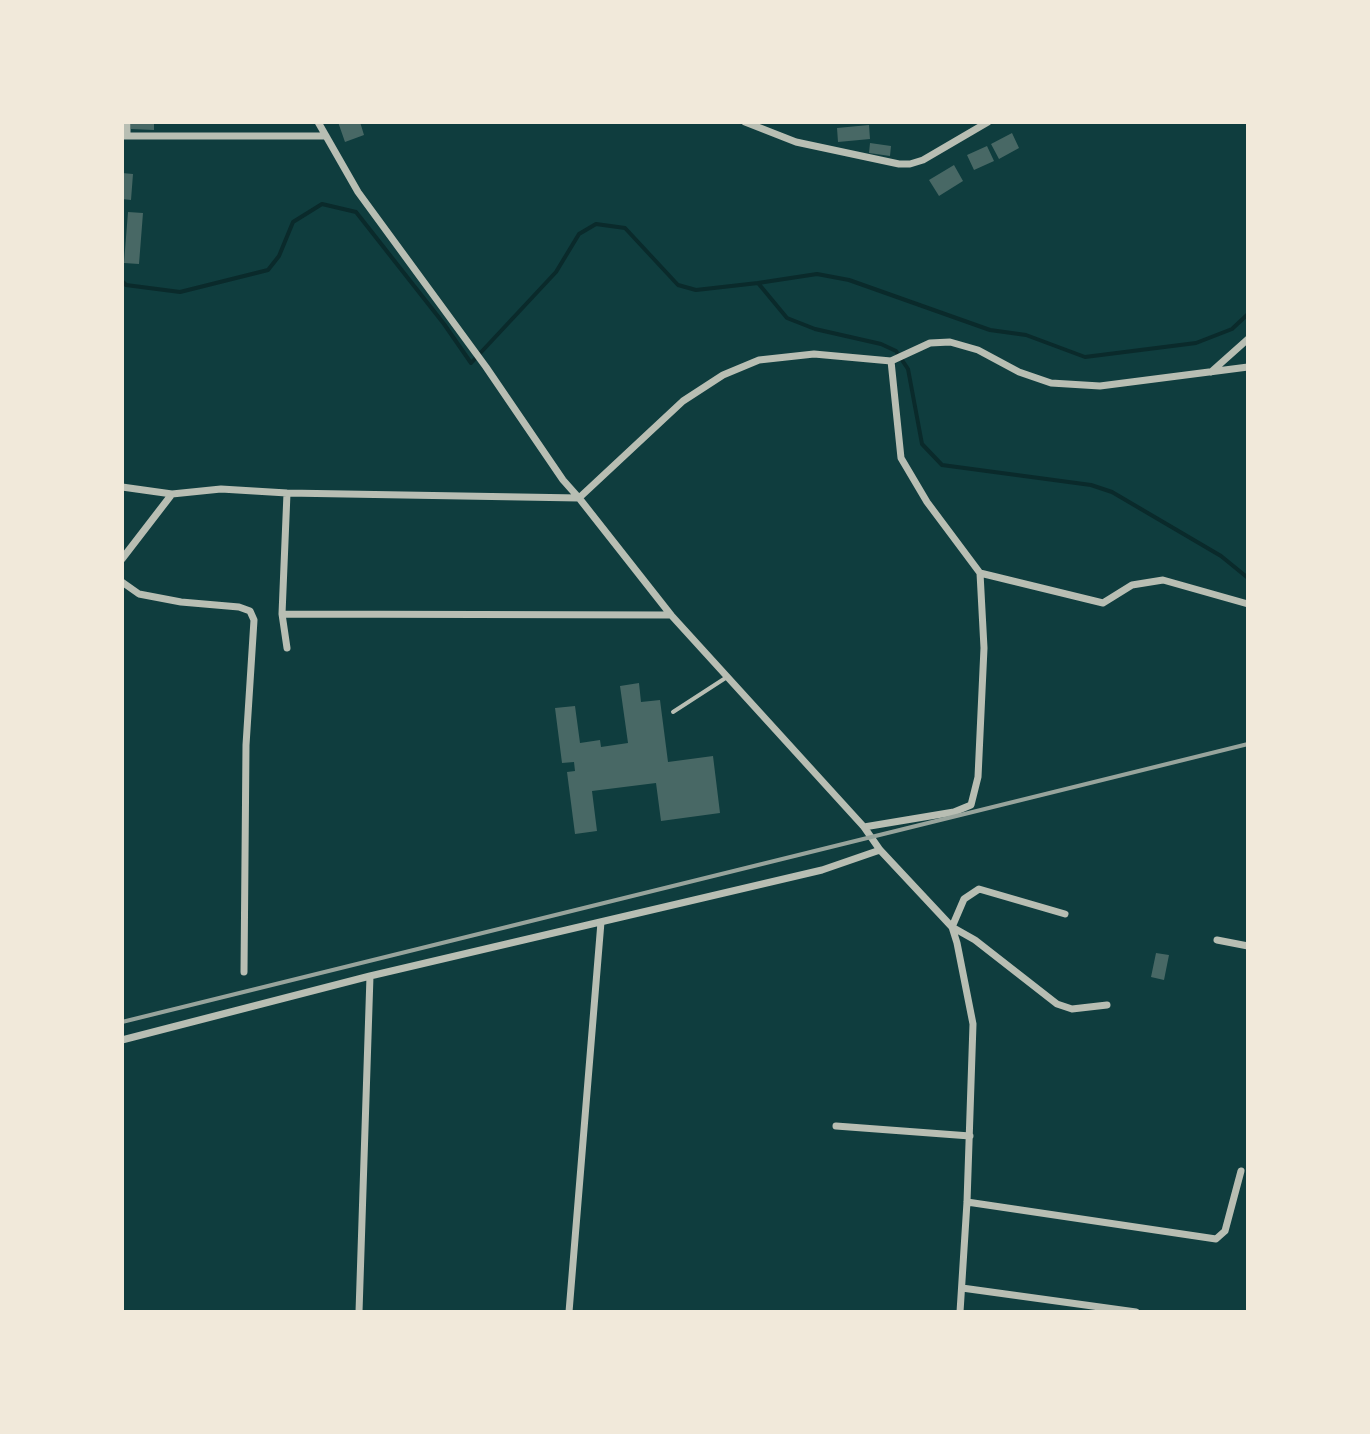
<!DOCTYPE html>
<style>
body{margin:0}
#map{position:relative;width:1370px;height:1434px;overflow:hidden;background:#0f3d3e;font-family:"Public Sans",sans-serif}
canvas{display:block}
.frame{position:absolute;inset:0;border:124px solid #f1e9da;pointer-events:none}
</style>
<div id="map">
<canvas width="1370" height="1434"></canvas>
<div class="frame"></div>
</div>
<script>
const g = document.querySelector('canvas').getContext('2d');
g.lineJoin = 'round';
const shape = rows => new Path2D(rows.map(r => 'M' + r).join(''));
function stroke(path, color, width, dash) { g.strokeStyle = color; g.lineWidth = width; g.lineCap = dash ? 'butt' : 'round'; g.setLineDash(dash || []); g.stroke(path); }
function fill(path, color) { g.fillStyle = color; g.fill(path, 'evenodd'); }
const stream = shape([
 [122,281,126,285,180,292,268,270,279,256,293,222,322,204,356,212,444,324,471,363,556,272,579,234,596,224,625,228,678,285,696,290,758,283,787,318,815,329,881,344,896,351,908,369,922,444,942,465,1091,485,1112,492,1221,556,1248,578],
 [758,283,817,274,849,280,990,330,1026,335,1085,357,1196,343,1232,329,1248,314]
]);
const building = shape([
 [131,122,154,122,154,130,131,129],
 [338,122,360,122,364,135,345,142],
 [869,125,870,139,838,142,837,128],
 [1012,133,1019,148,999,159,991,144],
 [870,143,891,146,890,156,869,153],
 [987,146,994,161,974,170,967,155],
 [954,165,963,181,939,196,929,180],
 [122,173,133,174,131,200,122,199],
 [128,212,143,213,139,264,124,263],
 [639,683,641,702,660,700,668,762,713,756,720,813,661,821,656,783,592,791,597,831,575,834,567,772,575,771,574,762,562,763,555,708,575,706,580,743,600,740,601,747,628,743,620,686],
 [1156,953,1169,955,1164,980,1151,977]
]);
const service = shape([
 [673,712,727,677]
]);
const minor = shape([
 [127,122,127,136],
 [318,122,358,192,486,367,563,480,579,498,671,615,864,827,880,850,952,927,957,943,973,1024,967,1202,960,1312],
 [745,122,796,142,899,164,910,164,923,160,988,122],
 [122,136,326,136],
 [891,361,930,343,950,342,978,350,1019,372,1051,383,1100,386,1248,367],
 [1211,372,1248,339],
 [122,487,172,494],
 [287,493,282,614,287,648],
 [122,559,172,494,221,489,287,493,579,498,683,401,723,375,759,360,814,354,891,361],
 [980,573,1103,603,1132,585,1163,580,1248,604],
 [122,582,139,594,181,602,239,607,250,611,254,620,246,745,244,972],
 [282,614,671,615],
 [864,827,954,812,971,805,978,777,984,648,980,573,927,502,901,458,891,361],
 [1065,914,979,889,964,899,952,927,975,940,1057,1004,1072,1009,1107,1005],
 [1217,940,1248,946],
 [122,1040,370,976,822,870,880,850],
 [836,1126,970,1136],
 [967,1202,1216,1239,1225,1231,1241,1171],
 [962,1288,1136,1312],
 [359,1312,370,976],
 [569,1312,601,922]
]);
const rail = shape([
 [122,1022,1248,744]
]);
stroke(stream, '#0a2a2b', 4);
fill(building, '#486865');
stroke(service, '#b8beb3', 4);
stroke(minor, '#b8beb3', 7);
stroke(rail, '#97a49c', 4);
</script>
